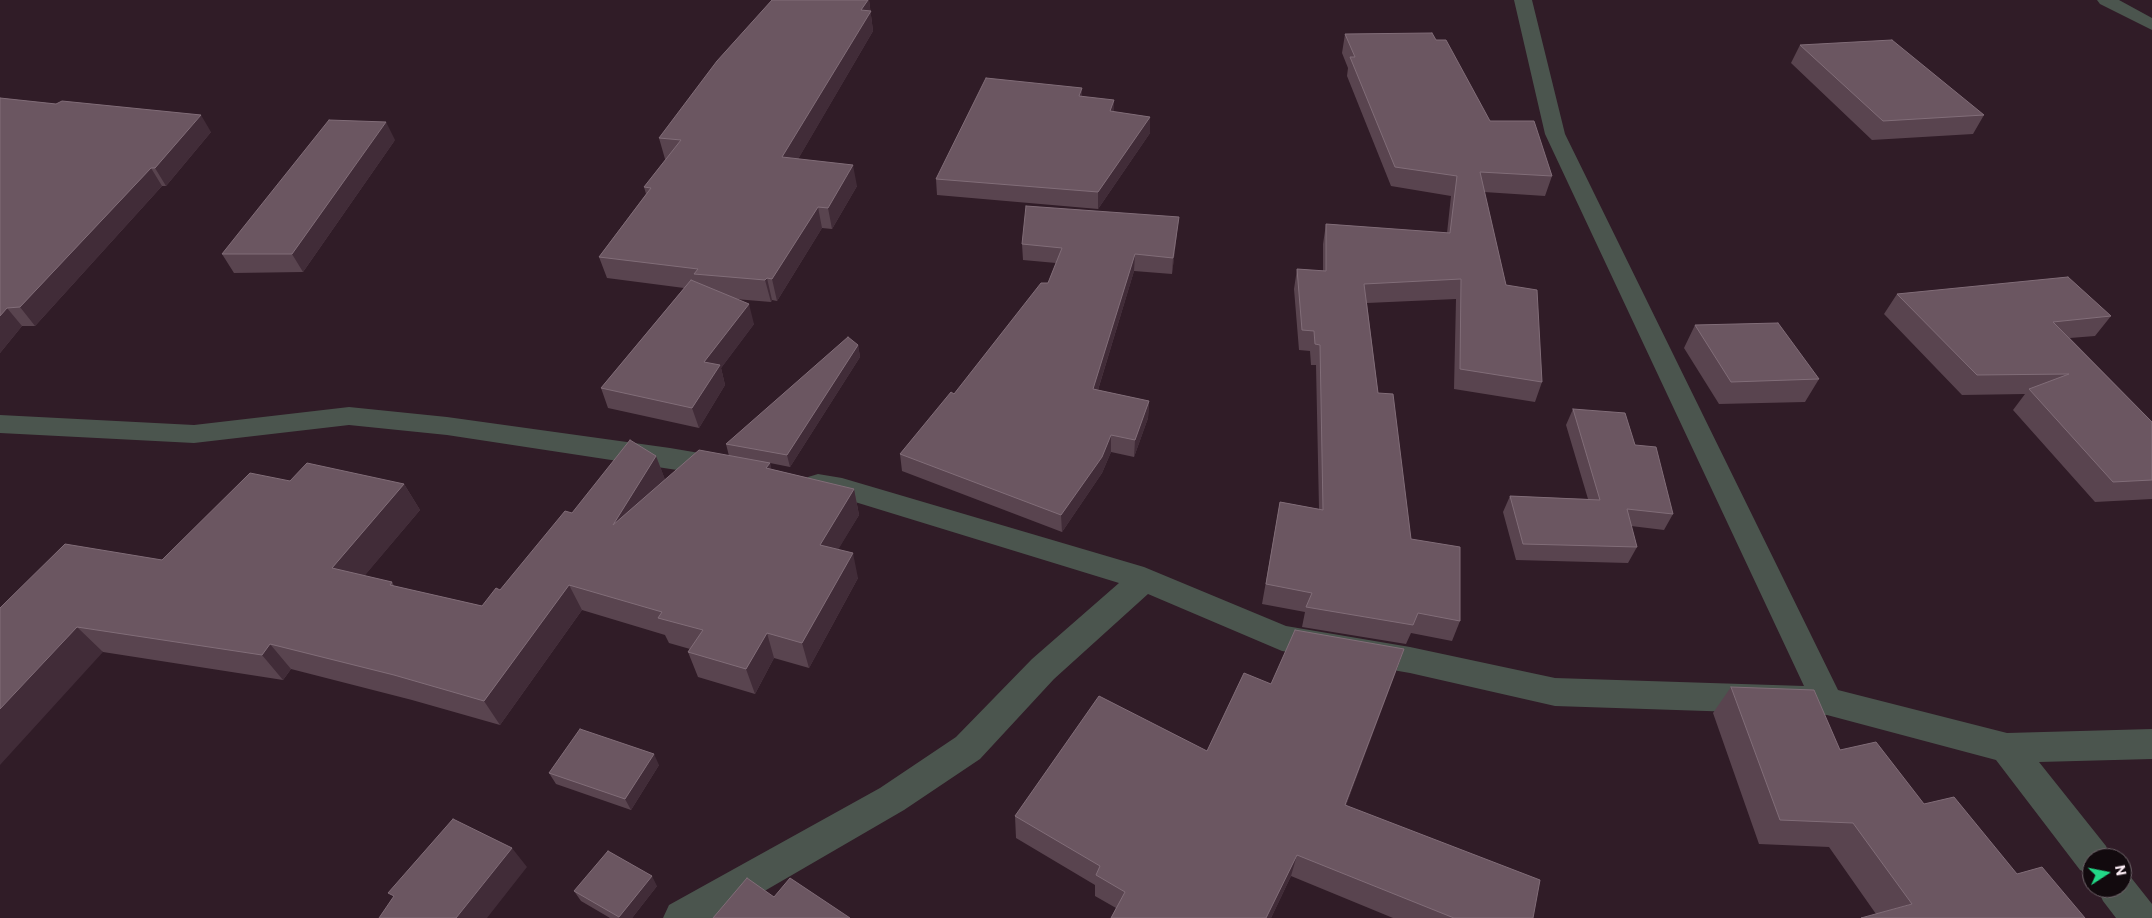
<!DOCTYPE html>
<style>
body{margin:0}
#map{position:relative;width:2152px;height:918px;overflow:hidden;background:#301c27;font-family:Commissioner,sans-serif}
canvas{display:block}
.north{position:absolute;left:2082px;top:848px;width:50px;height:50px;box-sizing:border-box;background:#120a0e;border:1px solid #6f646a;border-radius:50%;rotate:79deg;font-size:14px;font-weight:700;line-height:20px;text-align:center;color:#fbecf4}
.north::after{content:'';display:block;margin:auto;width:18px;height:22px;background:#22d887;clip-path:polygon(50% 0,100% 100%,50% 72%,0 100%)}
</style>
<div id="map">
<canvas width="2152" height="918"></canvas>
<div class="north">N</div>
</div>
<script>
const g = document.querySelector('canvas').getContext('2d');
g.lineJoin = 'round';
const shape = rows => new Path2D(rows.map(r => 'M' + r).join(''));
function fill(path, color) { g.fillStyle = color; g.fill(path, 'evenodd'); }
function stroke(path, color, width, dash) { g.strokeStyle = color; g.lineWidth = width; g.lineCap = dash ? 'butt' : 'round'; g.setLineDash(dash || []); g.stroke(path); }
const minor = shape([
 [1514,0,1532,0,1565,134,1838,690,2007,733,2152,729,2152,759,2039,762,2106,846,2111,858,2092,858,2092,875,2080,870,1996,760,1827,715,1555,706,1410,673,1282,651,1148,594,1054,679,980,759,904,810,718,918,663,918,669,905,880,788,956,737,1032,659,1119,583,842,498,808,491,804,484,808,477,818,474,842,478,1144,567,1286,626,1410,647,1555,678,1804,686,1545,134,1514,0],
 [2097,0,2119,0,2152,18,2152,30,2100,4,2097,0],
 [349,407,447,417,670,448,723,457,733,460,737,467,733,474,723,477,447,435,349,425,194,443,0,433,0,415,194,425,349,407],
 [2122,872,2129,875,2152,904,2152,918,2116,918,2103,901,2097,888,2122,888,2122,872]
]);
const wall = shape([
 [772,0,869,0,873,31,798,159,857,186,832,229,822,228,777,301,772,300,771,302,735,299,754,324,721,368,725,385,699,428,608,408,601,388,684,288,607,278,599,257,646,194,644,187,666,159,665,159,659,138],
 [1345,34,1436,40,1490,121,1552,176,1545,196,1484,192,1506,285,1542,382,1535,402,1454,389,1456,299,1367,303,1378,393,1411,539,1460,621,1452,641,1411,633,1406,644,1302,627,1305,612,1262,604,1280,502,1319,509,1316,365,1311,365,1310,351,1299,350,1294,289,1297,269,1323,271,1323,244,1326,224,1447,233,1451,196,1391,186,1347,76,1348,68,1342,53],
 [1800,45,1984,115,1973,134,1872,140,1791,63],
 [1082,96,1114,112,1150,117,1150,133,1098,209,937,195,936,179],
 [0,98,56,104,211,132,166,186,162,186,35,326,22,326,0,353],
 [395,140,303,272,234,273,222,254],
 [1177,233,1172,274,1134,271,1098,390,1149,401,1148,418,1134,457,1111,452,1102,473,1062,532,902,471,900,454,954,394,1048,283,1056,263,1023,260,1022,244],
 [1897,294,2111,316,2095,336,2070,338,2152,422,2152,499,2095,502,2013,410,2025,394,1962,395,1884,314],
 [1695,325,1819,379,1805,402,1719,404,1684,348],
 [858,345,860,357,790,467,770,463,771,469,854,489,859,515,838,549,858,578,809,668,774,658,755,694,698,677,688,652,690,649,669,643,665,635,582,610,500,725,412,700,291,669,283,680,103,652,0,608,162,560,290,481,404,484,420,510,364,576,392,582,394,586,482,606,500,590,572,513,656,456,665,480,729,456,726,444],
 [1573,409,1635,445,1673,514,1664,530,1631,526,1637,547,1628,563,1516,560,1503,512,1510,496,1588,499,1566,425],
 [1404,649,1346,805,1533,918,1393,918,1291,876,1271,918,1111,918,1116,908,1095,896,1095,885,1016,838,1015,816,1207,751,1271,684],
 [1731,687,1840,750,1924,804,2017,874,1876,914,1829,847,1759,844,1713,713],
 [659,765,631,810,556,784,549,773],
 [657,886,632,918,610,918,581,901,574,891]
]);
const shadedWall = shape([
 [868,0,869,0,873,31,787,178,782,157,861,10],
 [1082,88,1082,104,1079,96],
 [1114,100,1114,116,1110,111],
 [201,115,211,132,166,186,155,168],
 [1150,117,1150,133,1098,209,1098,192],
 [386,122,395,140,303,272,292,254],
 [853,165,857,186,832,229,828,208],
 [151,168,162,186,35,326,20,307],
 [818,207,822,228,777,301,772,279],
 [1179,217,1177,233,1172,274,1173,258],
 [1135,254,1134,271,1093,406,1093,389],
 [767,278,772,300,771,302,765,280],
 [749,304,754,324,721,368,725,385,699,428,692,408,704,362],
 [7,308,22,326,0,353,0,316],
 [858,345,860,357,790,467,787,455],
 [1149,401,1148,418,1134,457,1135,440],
 [1111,435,1111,452,1102,473,1062,532,1061,515],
 [656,456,666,482,613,525],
 [770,463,776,488,766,468],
 [404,484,420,510,350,593,332,568],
 [854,489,859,515,826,570,820,545],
 [853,553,858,578,809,668,802,643],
 [569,585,582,610,500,725,484,701],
 [77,627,103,652,0,765,0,709],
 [767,633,774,658,755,694,746,669],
 [270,644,291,669,283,680,262,655],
 [1404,649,1396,672,1338,827,1345,805],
 [654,754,659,765,631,810,625,799],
 [512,848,527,867,487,918,456,918],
 [1297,855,1291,876,1271,918,1266,918],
 [652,876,657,886,632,918,619,918,619,917]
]);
const building = shape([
 [772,0,868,0,861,10,871,11,782,157,853,165,828,208,818,207,772,279,767,278,765,280,694,274,698,269,599,257,651,188,644,187,681,140,659,138,717,61,772,0],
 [1432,33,1436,40,1446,40,1490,121,1534,121,1552,176,1480,172,1506,285,1537,290,1542,382,1460,369,1461,279,1364,284,1378,393,1393,394,1411,539,1460,547,1460,621,1418,613,1413,625,1306,607,1312,593,1266,584,1280,502,1323,510,1320,345,1315,344,1314,331,1302,330,1297,269,1326,271,1326,224,1450,233,1457,176,1395,167,1350,57,1355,57,1345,34,1432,33],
 [1892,40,1984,115,1883,121,1800,45,1892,40],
 [986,78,1082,88,1079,96,1114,100,1110,111,1150,117,1098,192,936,179,986,78],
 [0,98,56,104,62,101,201,115,155,168,151,168,20,307,7,308,0,316,0,98],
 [329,120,386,122,292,254,222,254,329,120],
 [1026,206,1179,217,1173,258,1135,254,1093,389,1149,401,1135,440,1111,435,1102,457,1061,515,900,454,951,392,954,394,1041,283,1048,283,1062,248,1022,244,1026,206],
 [2068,277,2111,316,2053,322,2152,422,2152,480,2113,482,2029,389,2069,374,1977,375,1897,294,2068,277],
 [691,280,749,304,704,362,720,365,692,408,601,388,691,280],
 [1778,323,1819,379,1731,382,1695,325,1778,323],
 [848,337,858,345,787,455,726,444,848,337],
 [1573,409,1625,413,1635,445,1656,447,1673,514,1627,509,1637,547,1523,544,1510,496,1600,500,1573,409],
 [630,440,656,456,613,525,699,450,770,463,766,468,854,489,820,545,853,553,802,643,767,633,746,669,688,652,703,630,658,618,662,612,569,585,484,701,394,675,270,644,262,655,77,627,0,709,0,608,65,544,162,560,250,473,290,481,307,463,404,484,332,568,392,582,390,585,482,606,496,588,500,590,565,511,572,513,630,440],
 [1295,630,1404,649,1345,805,1540,880,1533,918,1454,918,1297,855,1266,918,1111,918,1125,892,1096,875,1100,866,1015,816,1099,696,1207,751,1244,673,1271,684,1295,630],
 [1731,687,1814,690,1840,750,1876,742,1924,804,1954,797,2017,874,2042,867,2085,918,1861,918,1912,904,1853,823,1780,820,1731,687],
 [580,729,654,754,625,799,549,773,580,729],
 [453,819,512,848,456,918,379,918,394,896,388,893,453,819],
 [608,851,652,876,619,917,574,891,608,851],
 [747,878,774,897,790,878,850,918,713,918,747,878]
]);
fill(minor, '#4b554e');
fill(wall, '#59444f');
fill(shadedWall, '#412c38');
fill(building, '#6b5661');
stroke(building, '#816d78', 1);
</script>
